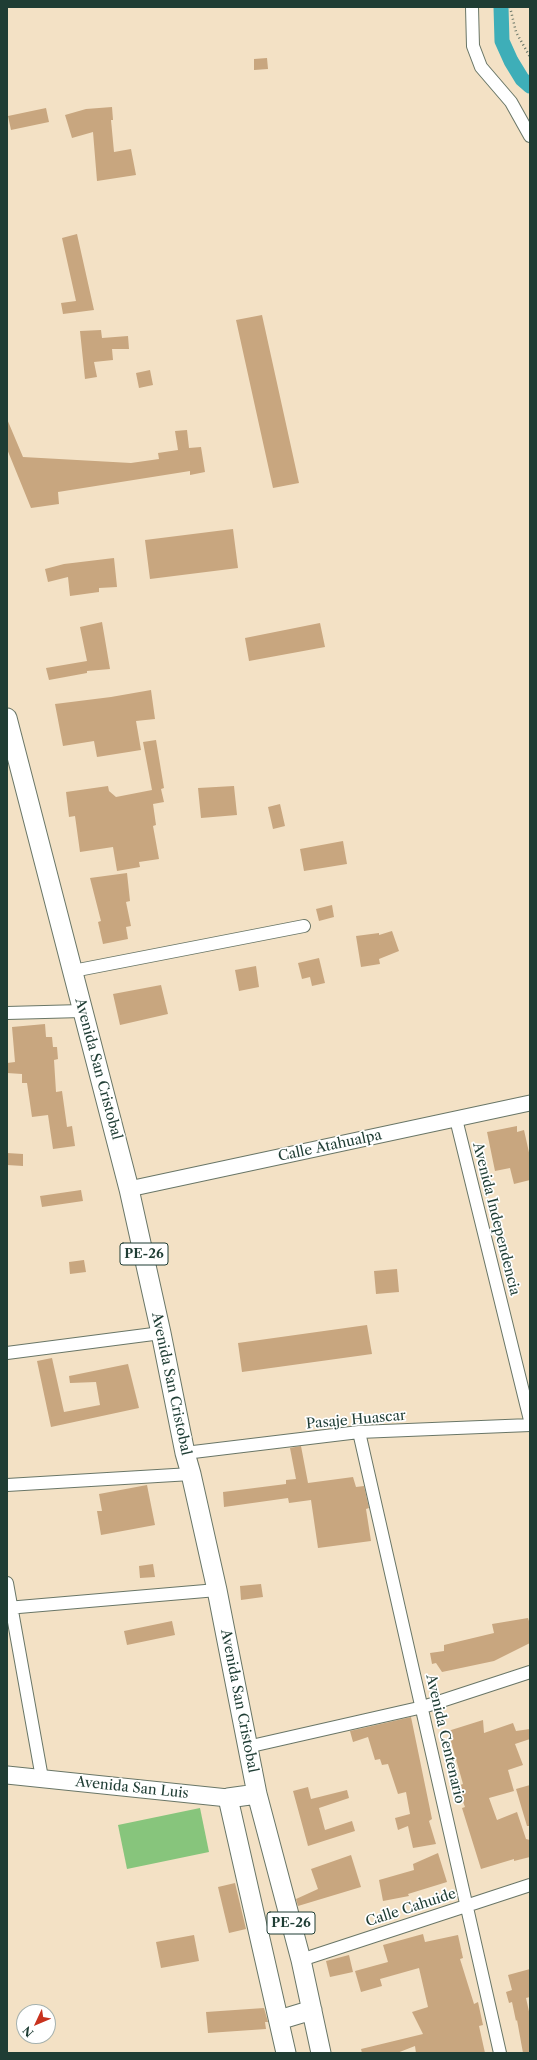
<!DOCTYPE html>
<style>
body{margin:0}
#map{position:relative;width:537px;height:2060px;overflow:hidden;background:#f3e1c5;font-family:"Libre Caslon Text",serif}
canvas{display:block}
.frame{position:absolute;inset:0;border:8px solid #1f3d34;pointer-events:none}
.north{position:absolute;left:16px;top:2004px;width:40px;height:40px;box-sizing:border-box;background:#fff;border:1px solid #a5b1ae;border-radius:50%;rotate:226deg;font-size:11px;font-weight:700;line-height:16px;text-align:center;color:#1f3d34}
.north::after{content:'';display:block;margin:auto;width:14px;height:18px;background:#c8321e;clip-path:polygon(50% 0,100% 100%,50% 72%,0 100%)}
</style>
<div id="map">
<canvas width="537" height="2060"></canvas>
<div class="frame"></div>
<div class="north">N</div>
</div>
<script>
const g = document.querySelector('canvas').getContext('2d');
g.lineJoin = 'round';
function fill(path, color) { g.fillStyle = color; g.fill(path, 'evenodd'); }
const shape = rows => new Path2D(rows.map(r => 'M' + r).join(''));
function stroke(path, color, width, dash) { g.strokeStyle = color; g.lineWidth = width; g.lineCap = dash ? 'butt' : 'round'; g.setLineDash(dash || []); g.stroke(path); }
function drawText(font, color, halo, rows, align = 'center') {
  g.font = font + ' "Libre Caslon Text",serif'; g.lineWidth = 3.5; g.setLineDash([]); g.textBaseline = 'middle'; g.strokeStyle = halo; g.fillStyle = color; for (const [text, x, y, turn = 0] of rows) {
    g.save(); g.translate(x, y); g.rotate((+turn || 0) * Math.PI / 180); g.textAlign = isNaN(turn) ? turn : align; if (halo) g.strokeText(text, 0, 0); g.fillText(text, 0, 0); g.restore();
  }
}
const green = shape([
 [200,1808,209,1852,127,1869,118,1825]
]);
const canal = shape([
 [501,7,502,41,511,61,522,79,530,86]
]);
const building = shape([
 [267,58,268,69,254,70,254,59],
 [112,107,113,120,111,120,114,152,131,149,136,175,97,181,93,132,72,138,65,115,86,109],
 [46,108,49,122,11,130,8,116],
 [77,234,94,310,63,314,61,303,76,301,62,238],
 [262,315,299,483,273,488,236,320],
 [101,330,102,338,128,336,129,349,112,349,113,360,94,362,97,377,85,379,80,331],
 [150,370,153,385,139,388,136,373],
 [7,419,23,457,131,463,159,459,158,453,178,450,175,431,187,430,189,448,201,447,205,472,190,475,190,471,58,492,59,504,31,508,7,449],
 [233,529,238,568,150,579,145,540],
 [114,558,117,587,99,588,99,592,70,596,68,577,48,582,45,569,64,564],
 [102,622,110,669,87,671,87,673,49,680,46,668,87,661,80,627],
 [320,623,325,647,249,661,245,638],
 [151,690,155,719,136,721,141,750,97,757,94,741,63,746,55,704,111,697],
 [156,740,164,788,161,789,164,802,153,804,156,825,153,826,159,859,139,862,140,867,117,871,113,847,80,852,75,816,69,817,66,792,108,786,109,791,116,797,152,790,143,742],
 [234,786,237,815,201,818,198,788],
 [280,804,285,826,273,829,268,807],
 [343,841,347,864,304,871,300,849],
 [127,873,130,901,126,902,131,926,126,927,128,939,103,944,98,922,101,921,90,878],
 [332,905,334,917,319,921,316,909],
 [392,931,399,951,379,959,380,964,361,967,356,936,379,933,379,935],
 [319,958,325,983,312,986,310,977,302,979,298,963],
 [256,966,259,987,239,991,235,970],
 [161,985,168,1014,120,1025,113,994],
 [45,1024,46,1037,52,1037,53,1047,57,1047,58,1059,54,1060,56,1092,62,1091,67,1127,72,1126,75,1146,53,1149,48,1115,32,1117,27,1083,22,1083,22,1074,7,1073,7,1063,15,1062,12,1027],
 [517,1126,517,1132,524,1130,530,1157,530,1180,514,1184,510,1168,495,1171,487,1132],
 [7,1153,23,1154,23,1166,7,1165],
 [81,1190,83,1201,42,1207,40,1196],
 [84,1260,86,1272,70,1274,69,1262],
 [397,1269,399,1292,376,1294,374,1271],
 [367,1325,372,1354,242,1372,238,1343],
 [52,1358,64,1412,100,1405,96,1382,70,1383,69,1376,128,1364,139,1408,51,1427,37,1361],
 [301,1446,308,1483,353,1477,356,1487,364,1486,369,1508,366,1509,371,1541,318,1548,311,1500,289,1503,288,1498,224,1507,223,1492,286,1484,286,1480,296,1479,290,1448],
 [147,1485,155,1525,101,1535,97,1511,102,1511,99,1494],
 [153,1564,155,1577,140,1578,139,1566],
 [261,1584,263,1597,241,1600,240,1586],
 [528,1618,530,1624,530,1643,494,1661,442,1672,436,1663,432,1664,430,1653,444,1651,444,1645,494,1633,492,1624],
 [172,1621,175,1635,127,1645,124,1631],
 [411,1717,432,1819,429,1821,436,1844,413,1848,408,1826,398,1830,395,1818,410,1814,406,1792,398,1794,388,1764,382,1765,380,1759,375,1760,368,1737,353,1742,350,1731],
 [483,1720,484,1733,513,1723,516,1731,530,1729,530,1739,515,1744,523,1765,508,1770,514,1791,489,1798,497,1820,517,1812,526,1839,530,1840,530,1857,514,1861,514,1859,481,1869,462,1808,465,1807,457,1786,463,1784,448,1731],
 [530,1785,530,1826,527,1826,516,1789],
 [308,1787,311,1799,347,1790,349,1798,319,1808,325,1830,352,1821,355,1831,308,1846,293,1791],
 [438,1853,447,1882,408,1894,409,1896,383,1901,379,1880,414,1870,413,1864],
 [351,1855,361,1887,298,1906,296,1899,318,1889,311,1869],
 [235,1883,246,1929,229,1933,218,1887],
 [423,1934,425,1942,458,1935,463,1958,460,1959,474,2004,478,2002,483,2025,479,2026,485,2053,416,2053,415,2046,397,2053,362,2053,361,2049,423,2034,412,2012,428,2007,419,1968,380,1979,382,1986,361,1992,355,1971,388,1962,383,1945],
 [194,1935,199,1961,161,1968,156,1942],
 [349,1955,353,1972,330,1977,326,1961],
 [530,1969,530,1997,526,1998,530,2016,530,2053,523,2053,517,2020,516,2021,512,2002,509,2003,506,1992,512,1990,508,1975],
 [264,2008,268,2022,265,2022,266,2029,208,2033,206,2012]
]);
const path = shape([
 [510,7,516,32,530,57]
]);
const minor = shape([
 [472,7,473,46,481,67,511,102,530,136],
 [73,971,304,926],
 [7,1013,82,1011],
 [456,1119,530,1420],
 [7,1353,161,1333],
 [359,1432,500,2053],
 [185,1453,359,1432,530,1425],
 [7,1485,191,1474],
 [7,1583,42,1778],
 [7,1608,217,1590],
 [247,1747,423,1707,530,1672],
 [301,1960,530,1885]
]);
const tertiary = shape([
 [129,1189,530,1103]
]);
const secondary = shape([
 [7,1775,228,1798]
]);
const trunk = shape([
 [7,718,129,1189,161,1333,185,1453,191,1474,217,1590,257,1794,301,1960,321,2053],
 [257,1794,228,1798,286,2053],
 [279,2020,312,2010]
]);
const shields = [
 [144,1254,48],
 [291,1923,48]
];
const shieldNames = [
 ["PE-26",144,1254],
 ["PE-26",291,1923]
];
const streetNames = [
 ["Avenida San Cristobal",98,1069,75],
 ["Calle Atahualpa",330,1146,-12],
 ["Avenida Independencia",496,1219,76],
 ["Avenida San Cristobal",171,1384,78],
 ["Pasaje Huascar",356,1420,-5],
 ["Avenida San Cristobal",239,1701,79],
 ["Avenida Centenario",445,1739,77],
 ["Avenida San Luis",132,1788,6],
 ["Calle Cahuide",411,1908,-18]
];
fill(green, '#87c57c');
stroke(canal, '#3eaeb8', 15);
fill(building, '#c8a67f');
stroke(minor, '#697667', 14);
stroke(tertiary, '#697667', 17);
stroke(secondary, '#697667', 19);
stroke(trunk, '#697667', 21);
stroke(path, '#697667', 2.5, [1, 3]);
stroke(minor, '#fff', 12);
stroke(tertiary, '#fff', 15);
stroke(secondary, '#fff', 17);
stroke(trunk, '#fff', 19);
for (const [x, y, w] of shields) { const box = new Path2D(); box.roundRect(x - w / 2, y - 11, w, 22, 3); g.fillStyle = '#fff'; g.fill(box); stroke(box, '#1f3d34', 1); }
drawText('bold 13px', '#1f3d34', null, shieldNames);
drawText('14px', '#1f3d34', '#fff', streetNames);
</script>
